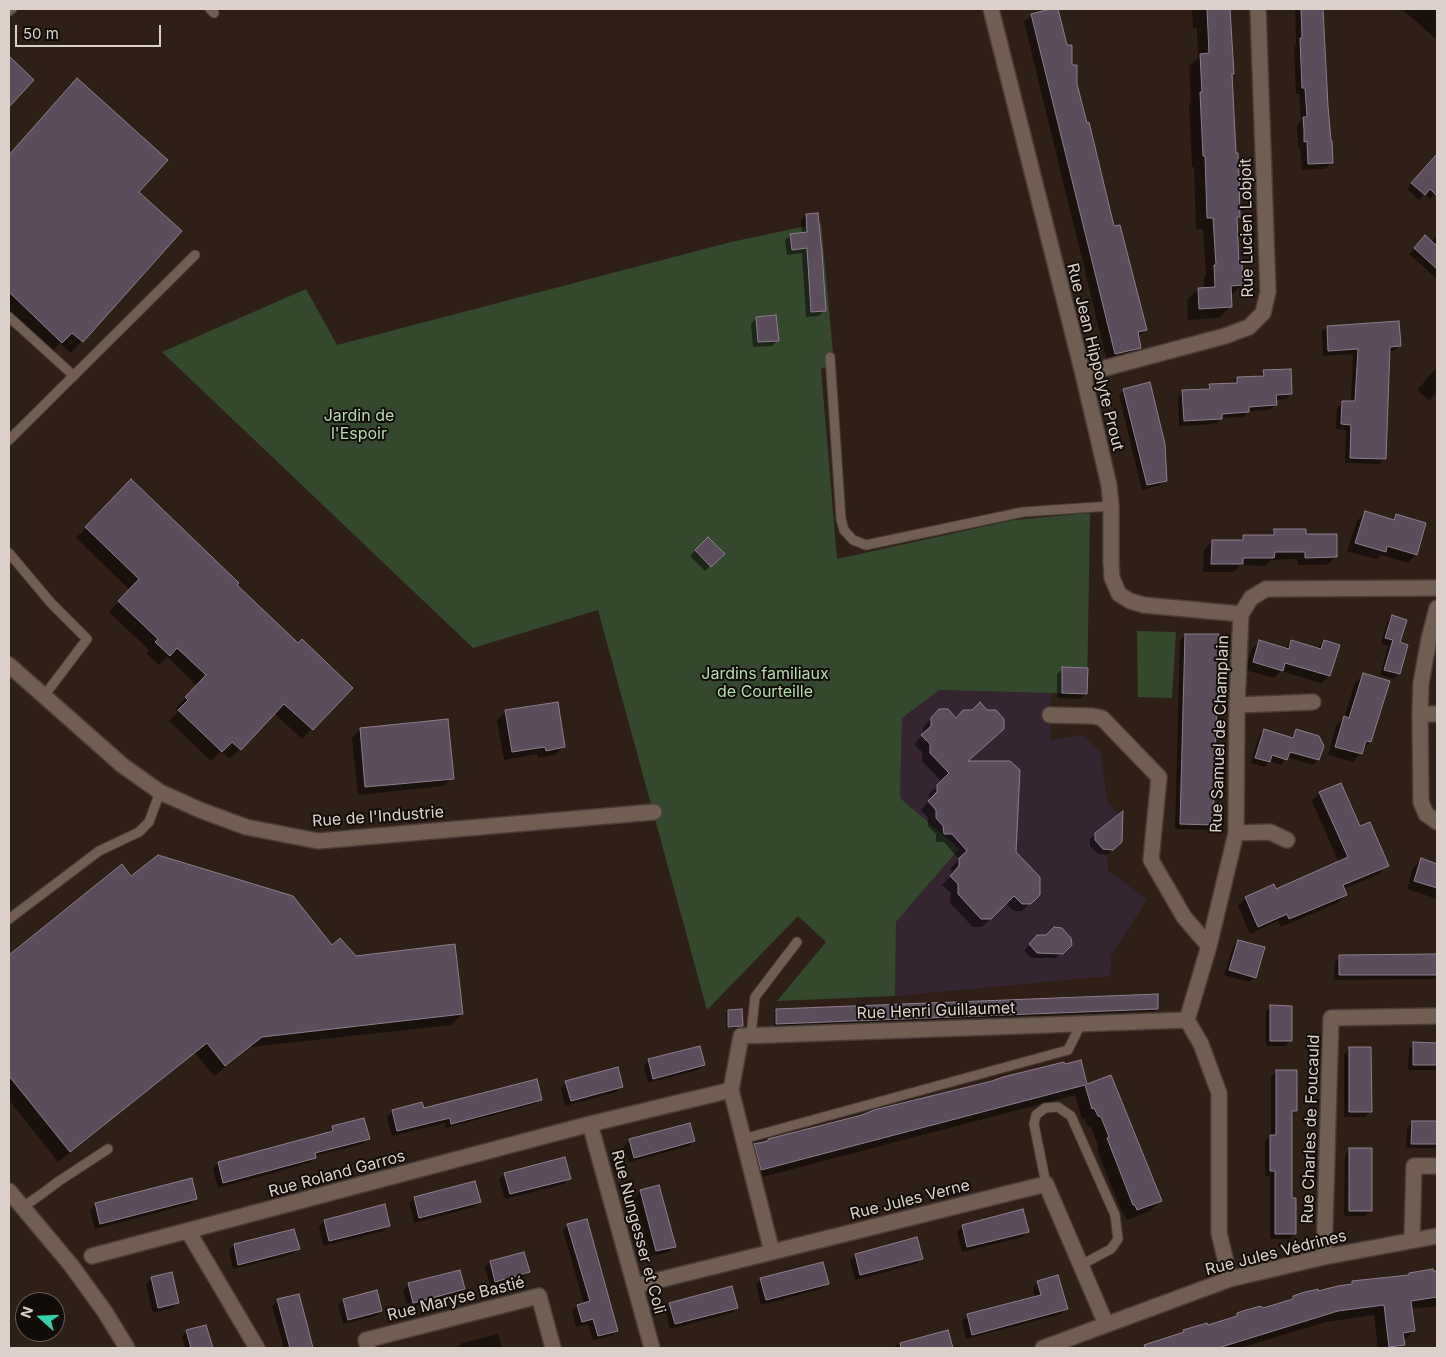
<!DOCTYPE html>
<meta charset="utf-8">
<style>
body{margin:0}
#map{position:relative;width:1446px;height:1357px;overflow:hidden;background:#2f2017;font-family:Inter,sans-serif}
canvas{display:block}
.frame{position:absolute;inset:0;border:10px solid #dbd0ca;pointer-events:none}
.north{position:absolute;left:15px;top:1292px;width:50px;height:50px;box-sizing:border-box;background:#120c08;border:1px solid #625a56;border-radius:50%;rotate:290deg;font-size:14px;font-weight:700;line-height:20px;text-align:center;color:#dbd0ca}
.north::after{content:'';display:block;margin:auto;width:18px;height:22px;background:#31d4a9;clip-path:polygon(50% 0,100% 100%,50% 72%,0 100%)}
.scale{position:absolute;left:15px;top:25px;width:146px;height:22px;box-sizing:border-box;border:2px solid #dbd0ca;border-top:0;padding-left:6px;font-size:15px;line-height:18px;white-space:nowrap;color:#dbd0ca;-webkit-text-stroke:4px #120c08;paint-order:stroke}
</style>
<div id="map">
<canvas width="1446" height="1357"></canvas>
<div class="frame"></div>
<div class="north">N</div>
<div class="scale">50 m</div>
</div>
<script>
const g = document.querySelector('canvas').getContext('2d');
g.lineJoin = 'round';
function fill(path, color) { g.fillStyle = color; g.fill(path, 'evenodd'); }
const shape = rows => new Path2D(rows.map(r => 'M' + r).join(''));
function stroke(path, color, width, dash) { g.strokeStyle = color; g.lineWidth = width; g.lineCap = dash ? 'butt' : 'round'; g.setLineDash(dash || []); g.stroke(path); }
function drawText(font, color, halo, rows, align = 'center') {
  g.font = font + ' Inter,sans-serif'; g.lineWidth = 4; g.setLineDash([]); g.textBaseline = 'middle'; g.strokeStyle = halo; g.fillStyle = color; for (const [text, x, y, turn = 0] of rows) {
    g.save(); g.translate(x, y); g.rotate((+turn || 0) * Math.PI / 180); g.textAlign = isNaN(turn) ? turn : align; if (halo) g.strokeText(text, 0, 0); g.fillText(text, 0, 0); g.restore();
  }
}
const education = shape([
 [939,690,1051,693,1050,740,1082,735,1101,753,1107,801,1122,818,1122,842,1113,850,1107,850,1108,871,1147,899,1111,956,1110,976,895,996,896,922,959,850,900,798,902,718]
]);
const green = shape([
 [821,223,834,364,821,369,837,559,1014,520,1090,513,1087,694,939,690,902,718,900,798,959,849,896,922,895,996,777,1001,826,942,798,916,707,1010,598,610,473,648,162,352,306,289,337,345,731,242],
 [1137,631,1176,632,1172,698,1138,697]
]);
const shadow = shape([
 [1055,9,1057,9,1113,228,1145,330,1138,338,1140,347,1132,355,1107,361,1024,22,1032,15],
 [1192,9,1230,9,1233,74,1231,76,1239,217,1236,220,1238,265,1242,285,1230,297,1230,307,1219,318,1188,320,1187,300,1198,289,1204,288,1204,277,1206,275,1203,229,1196,229,1194,167,1192,167,1189,104,1191,103,1189,66,1198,58,1197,28,1193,28],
 [1295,9,1323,9,1327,106,1332,162,1325,169,1302,170,1300,148,1298,148,1297,125,1301,121,1299,94,1296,94,1294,46,1296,44],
 [1402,9,1437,9,1437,40],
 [66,91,137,192,180,231,71,353,60,343,51,353,9,314,9,155],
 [1437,155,1437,191,1430,199,1425,194,1419,200,1407,189],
 [806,215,824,311,819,316,806,317,802,253,787,255,785,240,791,235,802,234,801,220],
 [1437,236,1437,279,1409,254,1420,242,1431,242],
 [756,318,778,340,772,346,753,347,751,324],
 [1327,327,1400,345,1394,351,1389,351,1385,459,1379,464,1345,463,1346,430,1336,429,1337,408,1343,402,1351,402,1353,354,1323,356,1322,332],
 [1437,367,1437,397,1435,394,1429,400,1417,390],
 [1264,371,1291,394,1286,399,1275,400,1275,405,1270,410,1249,411,1243,417,1222,418,1216,424,1179,426,1178,397,1183,392,1204,391,1210,385,1231,384,1237,378,1258,377],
 [1124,390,1165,480,1160,485,1142,490,1119,395],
 [121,491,298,645,351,688,302,739,274,713,230,759,221,751,211,761,169,721,179,711,176,708,197,686,167,657,159,665,146,653,149,650,109,612,130,590,76,538],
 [1365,513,1391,520,1396,516,1416,554,1408,563,1381,555,1376,559,1347,551,1357,521],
 [1275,530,1305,536,1335,557,1327,565,1298,565,1297,559,1271,560,1265,566,1240,565,1234,572,1203,572,1204,550,1212,541,1238,542,1244,536,1269,536],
 [708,539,723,554,705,571,690,556],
 [1392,617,1399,643,1406,645,1398,674,1393,679,1380,675,1388,646,1381,644,1387,622],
 [1186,635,1212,825,1207,830,1175,829,1180,640],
 [1260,641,1284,649,1292,642,1317,649,1324,641,1329,676,1321,683,1281,671,1274,678,1245,670,1252,649],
 [1063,669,1086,694,1080,699,1057,698,1057,674],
 [1363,675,1370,742,1353,762,1328,755,1336,726,1344,718,1355,683],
 [940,710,966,763,1039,895,1022,911,1014,911,1005,903,982,927,973,927,950,903,951,893,942,885,952,875,951,868,959,859,944,842,936,842,936,834,928,826,928,818,921,810,929,801,929,794,942,782,922,761,922,752,914,744,923,735,923,727],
 [506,712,563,747,555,755,538,758,537,754,504,760,497,720],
 [361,729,452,778,444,786,358,795,352,738],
 [1264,730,1290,738,1296,731,1318,759,1313,765,1287,757,1281,765,1269,761,1264,767,1251,763,1259,735],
 [1320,793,1359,828,1387,865,1379,874,1343,889,1345,895,1337,903,1281,927,1278,921,1250,934,1238,906,1246,898,1276,891,1339,863,1312,801],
 [1096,834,1120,842,1106,855,1098,854,1090,846,1090,839],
 [1421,860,1437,865,1437,899,1407,889,1413,868],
 [122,866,131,878,332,946,356,957,462,1014,451,1025,250,1047,214,1076,195,1053,58,1162,9,1100,9,956],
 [1038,936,1070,945,1056,958,1031,958,1024,950],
 [1238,941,1255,977,1249,982,1224,975,1233,947],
 [1437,955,1437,979,1334,980,1335,962,1340,956],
 [1271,1007,1291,1040,1285,1046,1266,1046,1266,1012],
 [1157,1008,1155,1011,774,1026,774,1012,776,1010],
 [728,1011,741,1026,739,1028,726,1028,726,1013],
 [1414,1044,1437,1044,1437,1070,1408,1070,1409,1049],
 [1350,1049,1371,1111,1365,1117,1344,1117,1344,1054],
 [649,1060,704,1065,698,1070,648,1083,644,1066],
 [1064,1066,1087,1086,1160,1201,1150,1211,1127,1220,1124,1215,1123,1215,1097,1150,1099,1148,1091,1127,1088,1126,1084,1118,1082,1119,1075,1095,751,1180,745,1156,755,1146,765,1143,768,1140],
 [1276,1072,1296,1111,1291,1116,1291,1199,1295,1233,1290,1239,1270,1239,1270,1176,1265,1176,1265,1141,1271,1136,1271,1077],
 [566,1082,621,1087,616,1092,565,1106,561,1088],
 [541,1099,535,1104,446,1128,445,1123,392,1136,387,1117,392,1111,422,1104,423,1109],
 [1412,1122,1437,1122,1437,1148,1406,1148,1407,1128],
 [333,1128,368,1138,363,1144,314,1156,315,1158,309,1163,218,1188,213,1169,218,1163,327,1133],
 [630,1141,694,1141,689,1146,629,1162,624,1146],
 [1350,1149,1371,1211,1365,1216,1344,1216,1345,1154],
 [505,1174,569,1178,564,1184,505,1199,499,1179],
 [474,1182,480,1202,474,1207,414,1223,409,1203,414,1198],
 [658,1186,674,1246,669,1252,651,1256,635,1197,640,1191],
 [195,1199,190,1204,95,1229,90,1210,96,1204],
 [384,1206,389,1225,384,1231,323,1246,319,1227,324,1221],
 [568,1225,617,1331,611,1336,593,1340,588,1324,576,1327,572,1311,577,1306,584,1304,563,1230],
 [963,1226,1028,1231,1023,1237,962,1252,957,1232],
 [234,1245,298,1249,293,1254,233,1269,229,1250],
 [856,1255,921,1259,916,1264,855,1280,850,1260],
 [490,1262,528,1272,523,1277,490,1286,485,1267],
 [1437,1272,1437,1306,1411,1309,1414,1331,1403,1342,1403,1344,1399,1348,1378,1348,1374,1315,1326,1322,1240,1348,1158,1348,1167,1339,1180,1335,1184,1331,1206,1324,1207,1327,1234,1318,1237,1314,1262,1310,1289,1301,1293,1297,1349,1285,1352,1282,1407,1276,1409,1274],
 [171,1274,178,1303,172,1308,153,1313,146,1284,151,1279],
 [761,1279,828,1283,822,1289,761,1305,756,1284],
 [1038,1282,1066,1309,1061,1314,966,1339,962,1321,968,1315,1035,1298,1033,1288],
 [409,1285,463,1289,458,1294,408,1308,407,1306,459,1292,459,1290,407,1304,403,1290],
 [298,1295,311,1348,284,1348,272,1306,278,1301],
 [344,1300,381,1311,376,1316,343,1324,338,1305],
 [670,1304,737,1307,731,1313,670,1329,665,1309],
 [206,1327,211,1348,185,1348,182,1336,187,1331],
 [947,1332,951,1348,894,1348,897,1345],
 [498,1334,502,1348,457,1348,462,1343]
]);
const building = shape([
 [1050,9,1058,9,1067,45,1072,45,1072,65,1077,65,1077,84,1087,123,1089,122,1114,226,1120,225,1147,330,1138,332,1141,348,1115,354,1031,14,1050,9],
 [1207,9,1230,9,1234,74,1232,74,1236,153,1238,153,1239,175,1240,217,1237,217,1239,264,1242,264,1243,285,1231,286,1232,307,1199,309,1198,288,1215,287,1214,265,1216,265,1213,218,1207,218,1205,156,1203,156,1200,92,1202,92,1200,54,1209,53,1207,9],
 [1301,9,1323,9,1328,106,1331,141,1332,141,1333,163,1308,164,1307,141,1304,142,1304,130,1303,117,1307,117,1305,88,1302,88,1300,38,1302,38,1301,9],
 [9,56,34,80,9,107,9,56],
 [77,78,168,160,139,192,182,231,83,342,72,333,62,343,9,292,9,155,77,78],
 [1437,154,1437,196,1430,189,1425,195,1411,183,1437,154],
 [818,213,822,253,826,311,811,312,807,248,792,250,790,234,807,232,806,214,818,213],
 [1425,235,1437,246,1437,269,1414,248,1425,235],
 [776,315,779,341,758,342,756,317,776,315],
 [1399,321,1401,346,1390,347,1386,459,1350,458,1351,425,1341,424,1342,401,1355,401,1358,349,1328,351,1327,326,1399,321],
 [1291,369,1292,394,1276,395,1277,405,1249,407,1249,412,1222,414,1222,419,1184,421,1182,390,1210,389,1209,384,1237,383,1237,377,1264,376,1263,370,1291,369],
 [1150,382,1165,444,1167,481,1147,485,1123,389,1150,382],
 [131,479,239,583,237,585,298,643,302,639,353,688,313,730,284,704,241,750,232,742,222,752,178,710,188,700,185,697,206,675,177,648,170,656,155,642,158,639,118,601,139,579,85,527,131,479],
 [1365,511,1394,520,1396,514,1426,523,1417,555,1387,546,1386,552,1355,543,1365,511],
 [1274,529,1306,529,1306,534,1337,534,1337,557,1305,558,1305,552,1275,552,1274,558,1243,558,1243,564,1211,564,1212,540,1243,540,1243,535,1274,535,1274,529],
 [708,537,725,554,711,567,695,550,708,537],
 [1392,615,1407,620,1400,642,1408,645,1400,674,1384,670,1393,640,1385,638,1392,615],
 [1185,634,1219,634,1213,825,1180,824,1185,634],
 [1259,640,1289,649,1291,640,1321,649,1324,640,1340,645,1330,676,1285,663,1283,671,1253,662,1259,640],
 [1062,667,1088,668,1087,694,1062,693,1062,667],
 [1363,673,1390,681,1371,742,1366,741,1362,754,1335,747,1344,716,1349,718,1363,673],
 [558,702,565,747,546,751,545,747,512,752,505,710,558,702],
 [980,702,987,710,996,710,1004,719,1004,729,968,761,1010,761,1020,770,1016,852,1040,877,1040,895,1031,904,1022,904,1014,896,991,919,981,919,958,894,958,884,950,876,959,866,959,858,967,851,952,834,944,834,943,826,936,818,936,810,928,801,937,792,937,785,949,773,930,753,930,744,921,735,931,726,931,718,939,709,948,709,956,718,963,710,972,710,980,702],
 [448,719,454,779,365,787,360,728,448,719],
 [1264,729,1293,738,1296,729,1319,736,1324,746,1319,760,1290,752,1287,760,1272,755,1270,762,1255,758,1264,729],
 [1341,783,1360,826,1370,822,1389,866,1343,885,1347,895,1289,919,1287,914,1258,927,1245,897,1274,884,1276,889,1348,857,1319,792,1341,783],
 [1123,811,1122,842,1113,850,1103,849,1095,840,1095,833,1123,811],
 [158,855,293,896,332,945,340,938,356,956,455,944,463,1014,262,1037,225,1066,207,1043,70,1152,9,1076,9,955,122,864,131,876,158,855],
 [1421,858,1437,864,1437,888,1414,881,1421,858],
 [1054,927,1062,928,1071,938,1072,945,1063,954,1037,953,1029,944,1037,935,1046,935,1054,927],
 [1238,940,1265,947,1256,978,1229,970,1238,940],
 [1437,954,1437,975,1339,975,1339,955,1437,954],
 [1158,994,1158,1009,776,1024,776,1009,1158,994],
 [1270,1005,1292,1006,1292,1041,1270,1041,1270,1005],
 [742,1009,743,1026,728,1027,728,1010,742,1009],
 [1413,1042,1437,1043,1437,1065,1413,1065,1413,1042],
 [700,1046,705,1065,653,1079,648,1059,700,1046],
 [1349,1047,1371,1047,1372,1112,1349,1112,1349,1047],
 [1081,1060,1087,1084,1111,1075,1162,1201,1137,1210,1135,1205,1133,1205,1107,1138,1109,1137,1101,1117,1098,1116,1094,1108,1092,1109,1085,1085,761,1170,754,1144,768,1141,768,1139,862,1115,874,1110,992,1081,1003,1077,1064,1062,1065,1064,1081,1060],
 [618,1067,623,1087,571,1101,565,1081,618,1067],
 [1276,1070,1297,1070,1297,1111,1292,1111,1292,1198,1296,1198,1296,1234,1275,1234,1275,1171,1270,1171,1270,1135,1276,1135,1276,1070],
 [537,1079,542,1100,451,1124,450,1118,397,1131,392,1110,422,1102,424,1108,537,1079],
 [364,1118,370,1139,315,1153,316,1158,223,1183,218,1162,333,1131,332,1126,364,1118],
 [1412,1121,1437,1121,1437,1144,1411,1144,1412,1121],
 [690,1123,695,1141,634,1158,629,1139,690,1123],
 [1349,1148,1372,1148,1372,1211,1349,1211,1349,1148],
 [565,1157,571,1179,510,1194,504,1173,565,1157],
 [192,1178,197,1199,100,1224,95,1203,192,1178],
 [475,1181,481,1202,419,1218,414,1197,475,1181],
 [659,1185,676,1247,656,1251,640,1190,659,1185],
 [385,1204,390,1226,329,1241,324,1220,385,1204],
 [1023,1209,1029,1232,967,1247,962,1225,1023,1209],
 [587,1219,618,1331,598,1336,593,1319,582,1322,577,1305,590,1301,567,1224,587,1219],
 [294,1229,300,1249,238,1265,234,1244,294,1229],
 [917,1237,923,1259,860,1275,855,1254,917,1237],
 [524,1252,530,1272,495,1282,490,1261,524,1252],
 [823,1262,829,1284,766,1300,760,1278,823,1262],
 [1433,1269,1433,1271,1437,1271,1437,1297,1411,1301,1415,1331,1403,1333,1405,1345,1389,1347,1384,1305,1338,1311,1218,1348,1145,1348,1144,1345,1184,1332,1183,1330,1207,1323,1208,1325,1237,1316,1237,1313,1246,1310,1261,1306,1263,1308,1293,1299,1293,1296,1305,1292,1318,1289,1318,1291,1338,1286,1352,1284,1352,1281,1409,1275,1409,1273,1433,1269],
 [460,1270,465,1289,413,1303,408,1283,460,1270],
 [172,1272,179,1303,158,1308,151,1277,172,1272],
 [1058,1275,1068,1309,972,1335,967,1314,1041,1295,1037,1281,1058,1275],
 [732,1286,738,1308,675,1324,669,1303,732,1286],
 [377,1290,382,1311,348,1320,343,1299,377,1290],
 [299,1294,307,1324,313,1348,290,1348,277,1299,299,1294],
 [206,1325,213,1348,191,1348,186,1330,206,1325],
 [948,1330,953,1348,901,1348,900,1343,948,1330]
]);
const service = shape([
 [210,9,214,13],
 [9,11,12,9],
 [9,317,74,376],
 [830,357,841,519,844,530,853,540,866,545,1023,512,1111,506],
 [9,440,195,255],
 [9,553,51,603,87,639,44,696],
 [9,919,99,851,139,832,149,822,160,792],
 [751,1035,755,997,797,942],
 [743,1139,1068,1050,1081,1024],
 [1046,1184,1034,1124,1036,1115,1045,1108,1058,1107,1071,1116,1115,1215,1118,1239,1111,1249,1081,1265],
 [23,1207,43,1193,59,1181,108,1149]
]);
const minor = shape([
 [991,9,1083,374,1109,485,1111,506,1111,562,1112,578,1119,594,1130,601,1144,605,1241,614],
 [1083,374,1225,336,1249,327,1263,313,1268,292,1258,9],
 [1437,608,1429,639,1421,683,1420,714,1421,802,1426,814,1437,822],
 [9,665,122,765,160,792,200,810,246,827,318,841,654,812],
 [1237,705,1313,702],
 [1420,714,1437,714],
 [1050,715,1092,716,1102,718,1159,777,1151,860,1184,917,1209,946],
 [1236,833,1270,832,1287,840],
 [731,1090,772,1252],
 [590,1124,652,1348],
 [188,1231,257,1348],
 [1412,1240,1414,1166,1437,1166],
 [92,1256,590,1124,731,1090,741,1036,1187,1020],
 [1324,1257,1331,1018,1437,1016],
 [1230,1279,1219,1233,1219,1093,1201,1044,1187,1020,1209,946,1236,833,1237,705,1241,614,1251,598,1266,589,1437,588],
 [635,1286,1046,1184,1106,1324],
 [368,1348,366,1340,539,1296,553,1348],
 [1043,1348,1230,1279,1324,1257,1437,1236]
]);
const secondary = shape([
 [9,1191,71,1265,105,1312,127,1348]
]);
const streetNames = [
 ["Rue Lucien Lobjoit",1247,228,-91],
 ["Rue Jean Hippolyte Prout",1095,357,76],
 ["Rue Samuel de Champlain",1220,734,-88],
 ["Rue de l'Industrie",378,817,-4],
 ["Rue Henri Guillaumet",936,1011,-2],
 ["Rue Charles de Foucauld",1311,1129,-88],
 ["Rue Roland Garros",337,1174,-15],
 ["Rue Jules Verne",910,1200,-14],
 ["Rue Nungesser et Coli",638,1232,75],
 ["Rue Jules Védrines",1276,1253,-14],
 ["Rue Maryse Bastié",456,1299,-14]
];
const parkNames = [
 ["Jardin de",359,416],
 ["l'Espoir",359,434],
 ["Jardins familiaux",765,674],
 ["de Courteille",765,692]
];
fill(education, '#352531');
fill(green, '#34482e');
fill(shadow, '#0007');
fill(building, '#5b4d5b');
stroke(building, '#8d7e8d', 1);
stroke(service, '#493d37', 11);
stroke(minor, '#493d37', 18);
stroke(secondary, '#493d37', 18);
stroke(service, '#705e53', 9);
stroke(minor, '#705e53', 15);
stroke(secondary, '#705e53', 15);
drawText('16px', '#dbd0ca', '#120c08', streetNames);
drawText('16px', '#b3dea7', '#120c08', parkNames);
</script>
